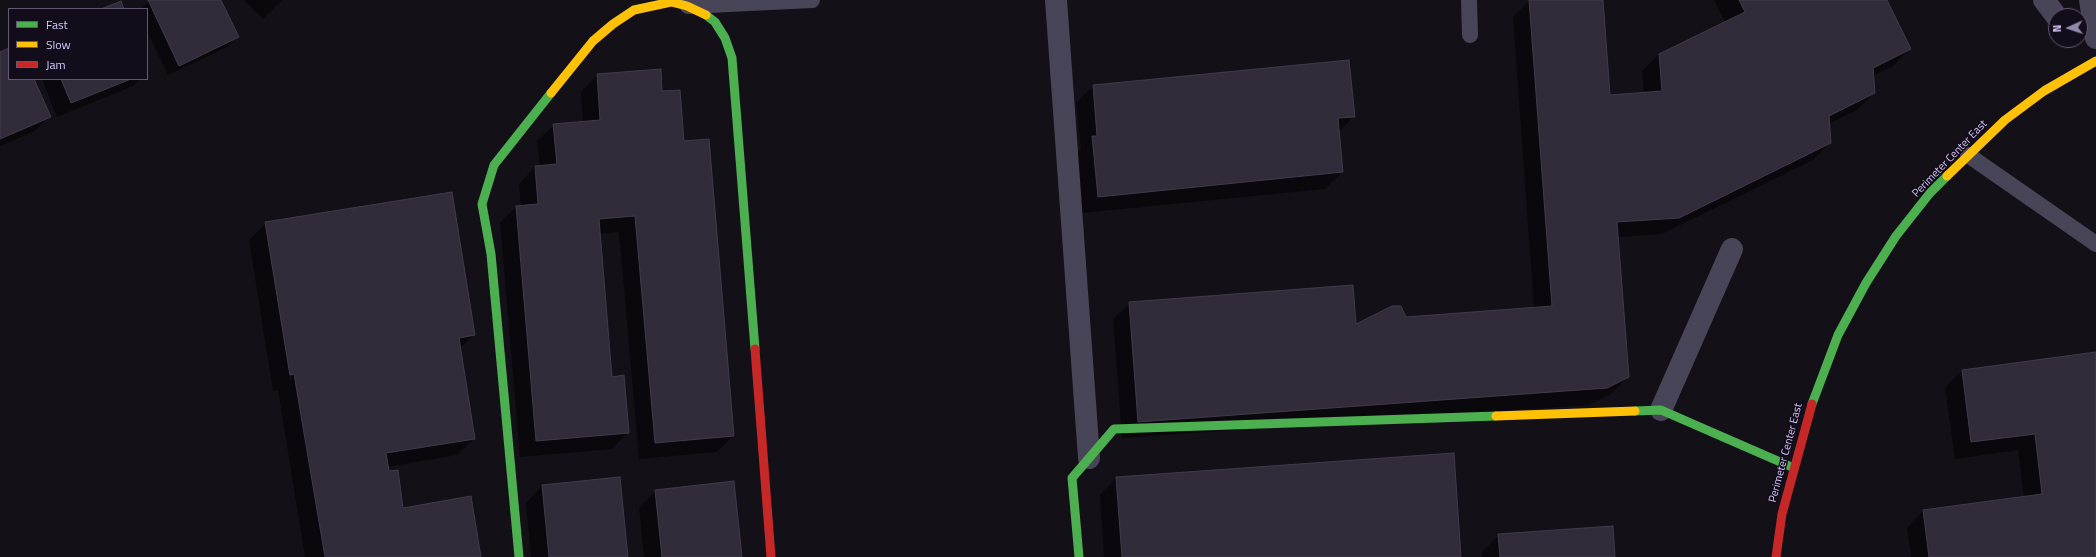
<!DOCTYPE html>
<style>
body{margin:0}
#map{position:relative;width:2096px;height:557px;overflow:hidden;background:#131018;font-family:"Titillium Web",sans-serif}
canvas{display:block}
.legend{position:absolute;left:8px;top:8px;width:140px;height:72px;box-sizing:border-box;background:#120c1b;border:1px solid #625875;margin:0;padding:5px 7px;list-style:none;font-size:12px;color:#d9cafb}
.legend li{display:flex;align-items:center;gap:8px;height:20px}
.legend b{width:20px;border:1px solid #625875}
.north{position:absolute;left:2048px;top:8px;width:40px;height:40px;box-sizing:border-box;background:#120c1b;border:1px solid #625875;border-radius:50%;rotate:267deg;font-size:11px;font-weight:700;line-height:16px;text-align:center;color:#d9cafb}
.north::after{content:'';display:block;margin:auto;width:14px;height:18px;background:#9489ac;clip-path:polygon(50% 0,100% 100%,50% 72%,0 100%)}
</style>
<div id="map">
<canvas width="2096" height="557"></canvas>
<ul class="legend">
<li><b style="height:5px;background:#4caf50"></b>Fast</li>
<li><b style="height:5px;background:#ffc107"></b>Slow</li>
<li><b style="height:5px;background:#c62828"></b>Jam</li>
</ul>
<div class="north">N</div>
</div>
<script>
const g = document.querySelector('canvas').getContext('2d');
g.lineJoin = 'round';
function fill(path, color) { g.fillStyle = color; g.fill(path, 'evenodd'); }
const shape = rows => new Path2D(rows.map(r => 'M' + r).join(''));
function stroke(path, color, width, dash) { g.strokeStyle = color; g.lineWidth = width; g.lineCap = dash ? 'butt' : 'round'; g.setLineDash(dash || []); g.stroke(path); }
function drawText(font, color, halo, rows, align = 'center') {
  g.font = font + ' "Titillium Web",sans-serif'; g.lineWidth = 3; g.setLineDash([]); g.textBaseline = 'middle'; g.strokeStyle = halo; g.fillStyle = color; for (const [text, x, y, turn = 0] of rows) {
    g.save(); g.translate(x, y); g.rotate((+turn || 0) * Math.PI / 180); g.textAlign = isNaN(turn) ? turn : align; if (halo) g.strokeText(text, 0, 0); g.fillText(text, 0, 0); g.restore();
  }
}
const shadow = shape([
 [151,0,220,0,237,37,227,47,168,75,147,31,147,9,141,9],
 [244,0,282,0,263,19],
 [1530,0,1602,0,1609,96,1644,93,1642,71,1659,54,1725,22,1714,0,1886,0,1910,49,1893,66,1873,76,1874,93,1857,110,1828,124,1830,143,1813,160,1662,234,1618,237,1628,377,1611,394,1589,405,1122,438,1113,319,1130,303,1355,326,1406,318,1534,308,1513,17],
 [9,50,9,79,33,79,49,116,35,131,0,146,0,53],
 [1348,61,1354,116,1338,133,1342,172,1325,189,1081,213,1076,154,1081,149,1076,103,1093,86],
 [597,75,661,92,683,142,733,436,717,452,639,459,619,232,599,234,611,378,628,432,612,449,520,457,500,223,516,207,521,206,519,184,535,167,540,167,537,141,554,125,583,122,581,92],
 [42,79,140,79,133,86,57,117],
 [266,223,474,335,459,349,474,439,457,455,387,467,403,509,480,557,305,557,278,390,273,391,249,240],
 [267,235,269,235,292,380,290,380],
 [2096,353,2096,557,1911,557,1907,528,1923,511,2024,497,2018,450,1955,459,1945,387,1962,371],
 [1116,478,1460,557,1104,557,1100,495],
 [542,486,627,557,531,557,526,503],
 [656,491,741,557,644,557,639,507],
 [1499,535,1614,557,1482,557,1482,552]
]);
const building = shape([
 [148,0,221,0,239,37,179,66,148,0],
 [1529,0,1603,0,1610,95,1662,91,1659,54,1745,12,1739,0,1887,0,1911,49,1873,68,1875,93,1829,116,1831,143,1679,218,1617,222,1629,377,1607,388,1138,422,1129,302,1353,285,1356,324,1392,306,1401,306,1406,317,1552,306,1529,0],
 [121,1,124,9,101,9,121,1],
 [9,48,9,79,34,79,51,117,0,139,0,52,9,48],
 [1349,60,1355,117,1338,118,1343,172,1098,197,1092,136,1097,136,1093,85,1349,60],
 [661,69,662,91,680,90,684,141,709,139,734,436,655,443,635,216,599,219,612,377,624,375,629,433,536,441,516,206,538,204,535,166,557,164,553,124,600,120,597,74,661,69],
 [61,79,131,79,71,103,61,79],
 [452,192,475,335,459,338,475,439,386,453,389,471,398,470,403,508,471,496,481,557,325,557,294,374,290,375,265,222,452,192],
 [2096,352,2096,557,1929,557,1923,510,2042,494,2035,434,1971,442,1962,370,2096,352],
 [1454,453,1461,557,1122,557,1116,477,1454,453],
 [620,477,628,557,549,557,542,485,620,477],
 [734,481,742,557,662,557,655,490,734,481],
 [1613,526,1615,557,1500,557,1498,534,1613,526]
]);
const lane = shape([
 [1469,0,1470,35],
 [688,6,812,0],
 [1968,155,2096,244]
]);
const street = shape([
 [1056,0,1089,458],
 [2044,0,2056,16],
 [2090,0,2096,38],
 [1661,410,1732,249]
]);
const fast = shape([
 [706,15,715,22,725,38,732,58,755,349],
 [1812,404,1838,335,1866,283,1896,236,1930,193,1947,176],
 [1635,411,1661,410,1794,468],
 [519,557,491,254,482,204,494,165,551,93],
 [1079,557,1072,478,1114,429,1496,416]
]);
const slow = shape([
 [551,93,593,41,613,24,634,10,671,2,687,6,706,15],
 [1947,176,2005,120,2044,91,2096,61],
 [1496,416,1635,411]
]);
const jam = shape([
 [755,349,771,557],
 [1776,557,1782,514,1812,404]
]);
const streetNames = [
 ["Perimeter Center East",1950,159,-46],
 ["Perimeter Center East",1786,453,-75]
];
fill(shadow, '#0007');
fill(building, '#322c3a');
stroke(building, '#413a4c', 1);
stroke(lane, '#494558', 16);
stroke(street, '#494558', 22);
stroke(fast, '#4caf50', 9);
stroke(slow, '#ffc107', 9);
stroke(jam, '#c62828', 9);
drawText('11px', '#d9cafb', '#120c1b', streetNames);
</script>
